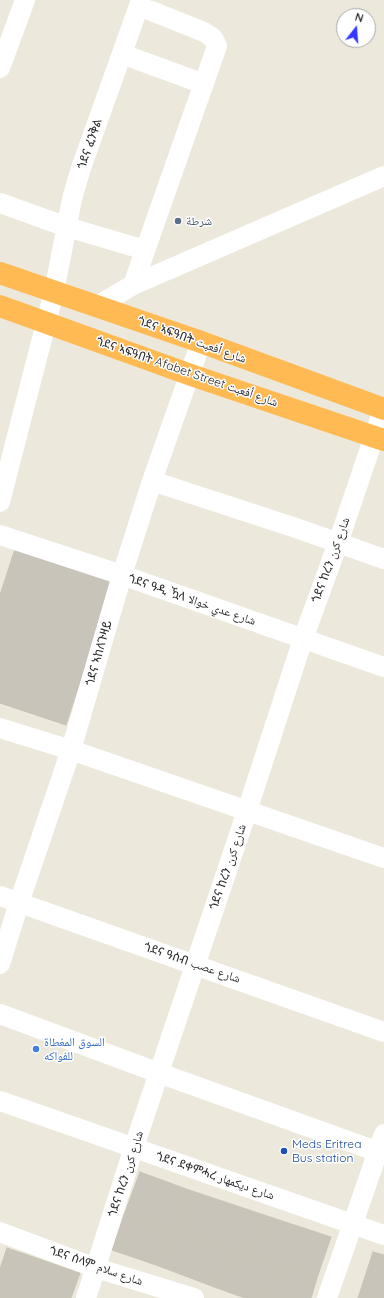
<!DOCTYPE html>
<meta charset="utf-8">
<style>
body{margin:0}
#map{position:relative;width:384px;height:1298px;overflow:hidden;background:#ece8db;font-family:Quicksand,sans-serif}
canvas{display:block}
.north{position:absolute;left:336px;top:8px;width:40px;height:40px;box-sizing:border-box;background:#fff;border:1px solid #a9a9a9;border-radius:50%;rotate:17deg;font-size:11px;font-weight:700;line-height:16px;text-align:center;color:#292929}
.north::after{content:'';display:block;margin:auto;width:14px;height:18px;background:#3539ff;clip-path:polygon(50% 0,100% 100%,50% 72%,0 100%)}
</style>
<div id="map">
<canvas width="384" height="1298"></canvas>
<div class="north">N</div>
</div>
<script>
const g = document.querySelector('canvas').getContext('2d');
g.lineJoin = 'round';
function fill(path, color) { g.fillStyle = color; g.fill(path, 'evenodd'); }
const shape = rows => new Path2D(rows.map(r => 'M' + r).join(''));
function stroke(path, color, width, dash) { g.strokeStyle = color; g.lineWidth = width; g.lineCap = dash ? 'butt' : 'round'; g.setLineDash(dash || []); g.stroke(path); }
function drawText(font, color, halo, rows, align = 'center') {
  g.font = font + ' Quicksand,"Noto Naskh Arabic","Noto Sans Ethiopic",sans-serif'; g.lineWidth = 3; g.setLineDash([]); g.textBaseline = 'middle'; g.strokeStyle = halo; g.fillStyle = color; for (const [text, x, y, turn = 0] of rows) {
    g.save(); g.translate(x, y); g.rotate((+turn || 0) * Math.PI / 180); g.textAlign = isNaN(turn) ? turn : align; if (halo) g.strokeText(text, 0, 0); g.fillText(text, 0, 0); g.restore();
  }
}
const building = shape([
 [15,549,113,581,66,725,0,703,0,595,15,549],
 [140,1172,189,1190,175,1233,124,1215,140,1172],
 [189,1190,264,1215,250,1257,175,1233,189,1190],
 [124,1215,168,1230,156,1265,112,1250,124,1215],
 [264,1215,331,1237,317,1278,250,1257,264,1215],
 [168,1230,230,1250,217,1288,156,1265,168,1230],
 [7,1248,80,1273,71,1298,0,1298,0,1269,7,1248],
 [230,1250,277,1265,266,1298,245,1298,217,1288,230,1250],
 [373,1252,384,1255,384,1298,358,1298,373,1252],
 [277,1265,317,1278,311,1298,266,1298,277,1265]
]);
const minor = shape([
 [122,54,204,84],
 [0,68,25,0],
 [0,203,67,227,145,250],
 [133,285,217,46,213,38,204,32,139,6],
 [97,306,133,285,384,176],
 [152,481,296,528,384,559],
 [0,502,54,292,72,199,81,168,141,0],
 [0,535,122,575,384,667],
 [0,728,71,750,384,858],
 [0,896,384,1032],
 [0,964,19,903,71,750,122,575,152,481,201,342],
 [0,1014,159,1073,384,1154],
 [0,1101,384,1235],
 [0,1232,96,1268,194,1298],
 [86,1298,134,1147,247,811,303,639,338,543,384,407],
 [327,1298,384,1134]
]);
const highway = shape([
 [0,273,201,342,384,409],
 [0,306,191,375,384,440]
]);
const markers = [
 [178,221,4,"#5c6f8a"],
 [36,1049,4,"#3f7fe0"],
 [284,1151,4,"#1a4fb4"]
];
const streetNames = [
 ["ጎደና ፈንቅል",90,144,-71],
 ["ጎደና ኣፍዓበት شارع أفعبت",192,340,20],
 ["ጎደና ኣፍዓበት Afabet Street شارع أفعبت",187,372,19],
 ["ጎደና ከረን شارع كرن",331,560,-70],
 ["ጎደና ዓዲ ዃላ شارع عدي خوالا",192,600,19],
 ["ጎደና ኣከለጉዛይ",99,653,-74],
 ["ጎደና ከረን شارع كرن",228,867,-71],
 ["ጎደና ዓሰብ شارع عصب",192,963,19],
 ["ጎደና ከረን شارع كرن",126,1174,-72],
 ["ጎደና ደቀምሓረ شارع ديكمهار",215,1176,19],
 ["ጎደና ሰላም شارع سلام",96,1266,19]
];
const serviceNames = [
 ["شرطة",186,221]
];
const shopNames = [
 ["السوق المغطاة",44,1042],
 ["للفواكه",44,1056]
];
const transitNames = [
 ["Meds Eritrea",292,1144],
 ["Bus station",292,1158]
];
fill(building, '#c8c4ba');
stroke(building, '#c8c4b4', 1);
stroke(minor, '#fff', 20);
stroke(highway, '#ffba53', 22);
for (const [x, y, r, color] of markers) { const dot = new Path2D(); dot.arc(x, y, r, 0, 2 * Math.PI); g.fillStyle = color; g.fill(dot); stroke(dot, '#fff', 1.5); }
drawText('12px', '#292929', '#fff', streetNames);
drawText('12px', '#4e5e75', '#fff', serviceNames, 'left');
drawText('12px', '#366cbe', '#fff', shopNames, 'left');
drawText('12px', '#164399', '#fff', transitNames, 'left');
</script>
